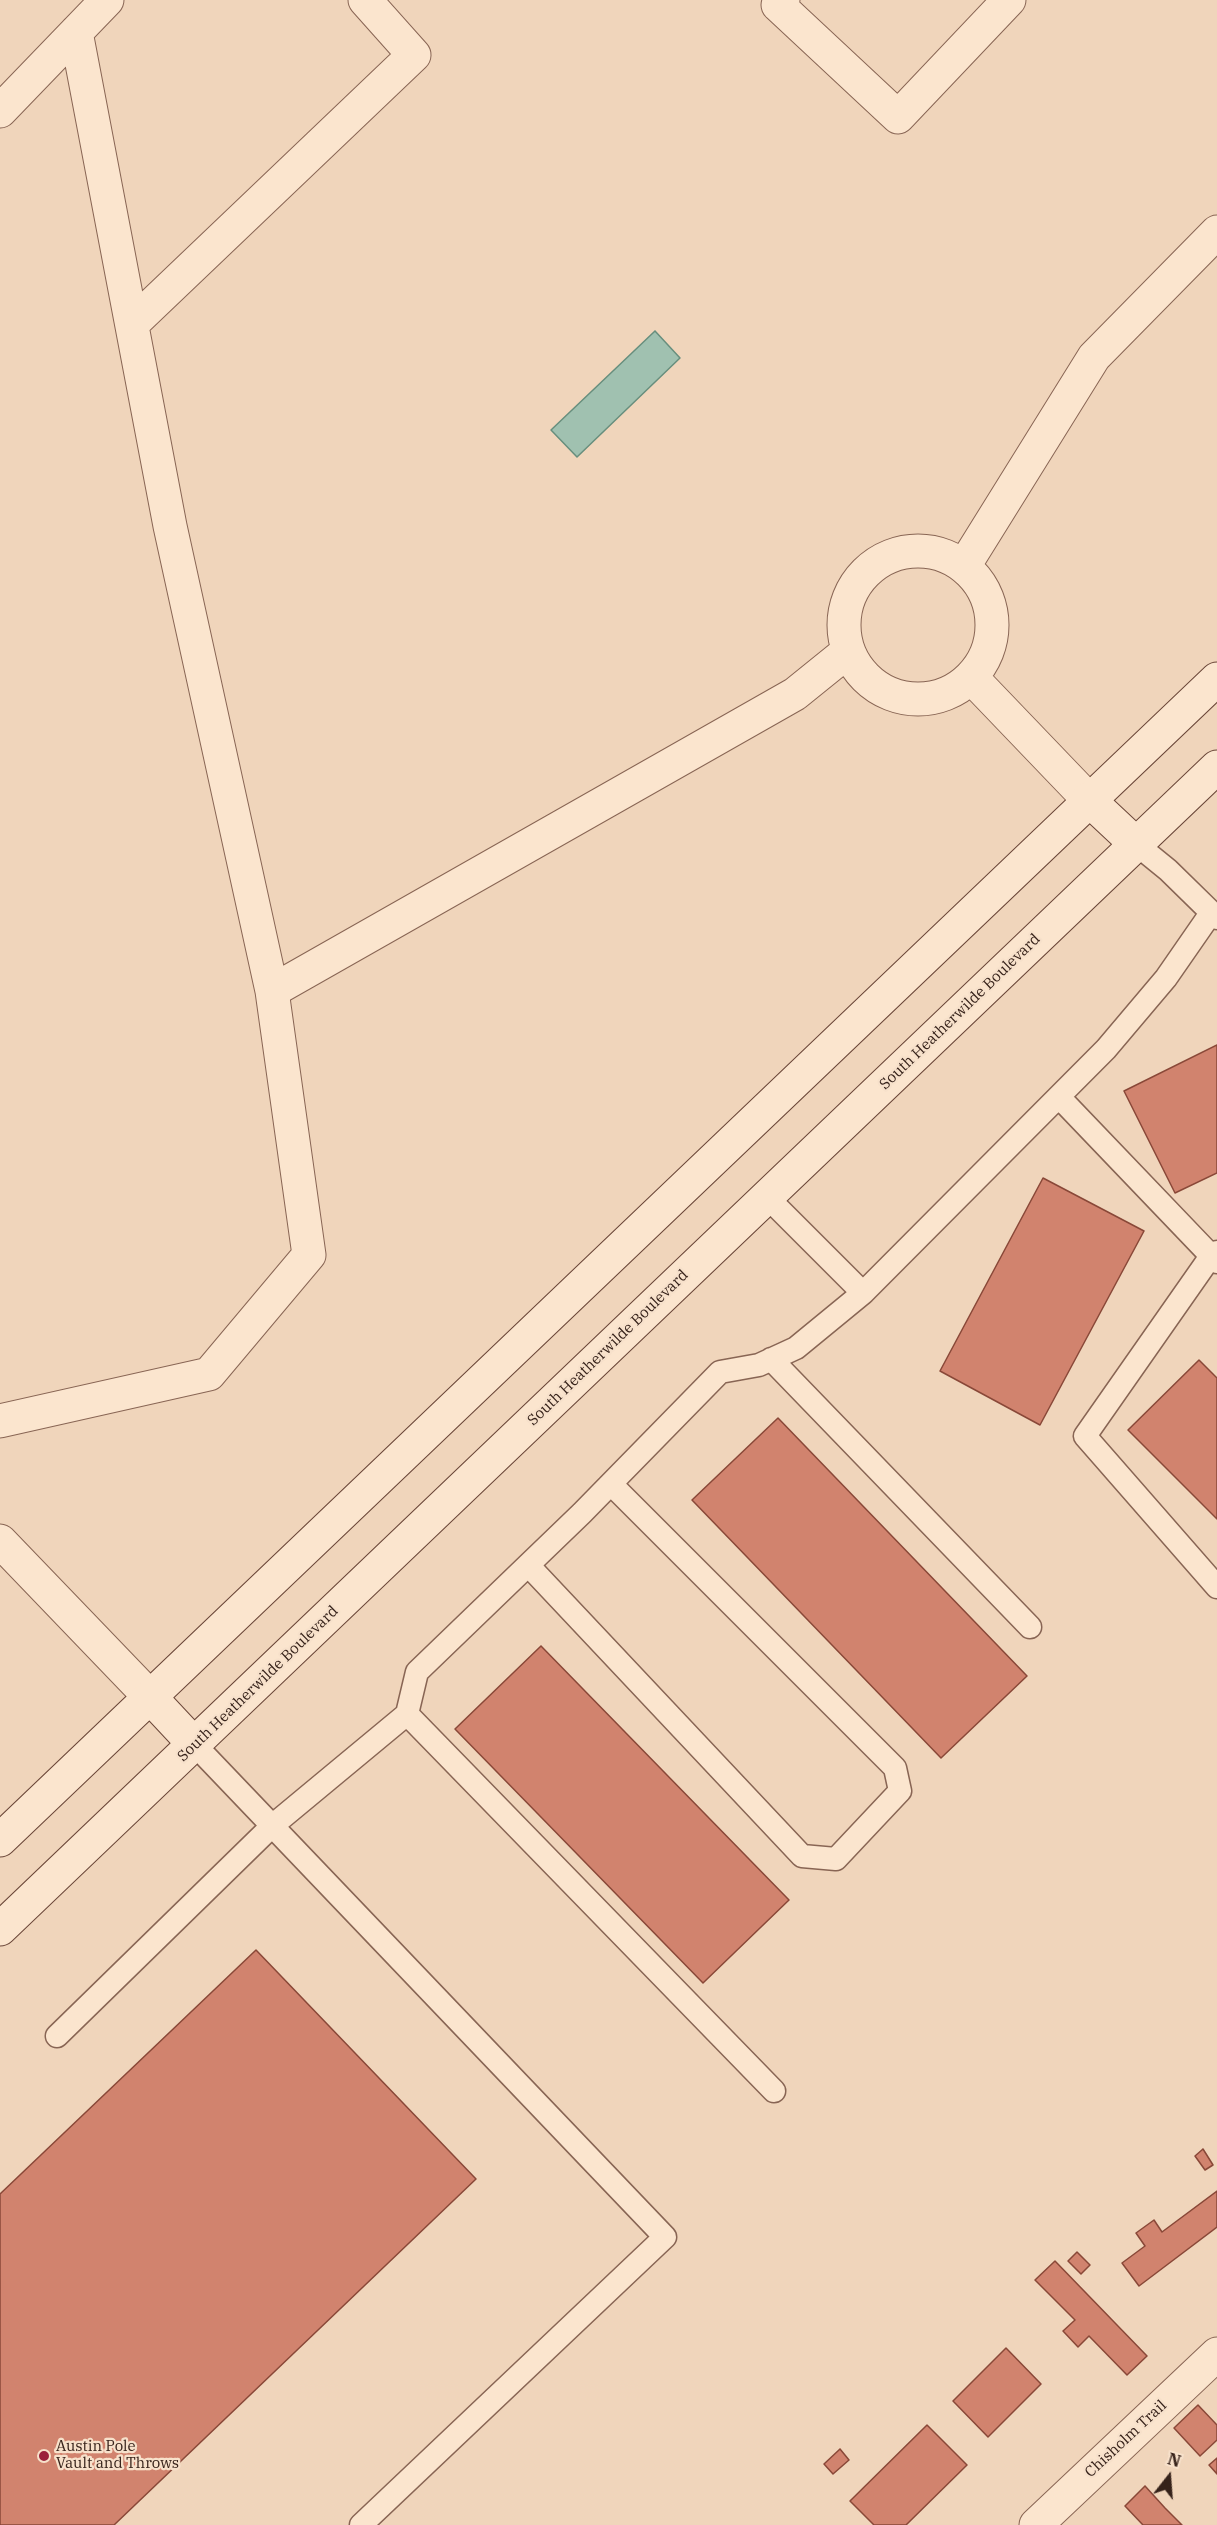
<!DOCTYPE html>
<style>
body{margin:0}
#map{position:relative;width:1217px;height:2525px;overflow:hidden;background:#f0d5bb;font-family:"IBM Plex Serif",serif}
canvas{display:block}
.north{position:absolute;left:1139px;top:2447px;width:60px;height:60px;-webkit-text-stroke:4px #f7e1cb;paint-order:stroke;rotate:17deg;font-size:16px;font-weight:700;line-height:24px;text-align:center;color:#36221a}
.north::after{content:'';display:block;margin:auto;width:21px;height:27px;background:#36221a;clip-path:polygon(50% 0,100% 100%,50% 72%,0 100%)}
</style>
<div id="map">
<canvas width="1217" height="2525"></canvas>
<div class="north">N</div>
</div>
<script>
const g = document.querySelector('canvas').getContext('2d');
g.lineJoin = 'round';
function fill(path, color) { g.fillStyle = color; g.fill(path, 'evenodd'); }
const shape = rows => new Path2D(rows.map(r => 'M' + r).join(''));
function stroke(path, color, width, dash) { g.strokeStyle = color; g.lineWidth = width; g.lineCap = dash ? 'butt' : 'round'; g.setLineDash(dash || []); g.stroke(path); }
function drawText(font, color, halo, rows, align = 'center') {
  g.font = font + ' "IBM Plex Serif",serif'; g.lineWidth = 4.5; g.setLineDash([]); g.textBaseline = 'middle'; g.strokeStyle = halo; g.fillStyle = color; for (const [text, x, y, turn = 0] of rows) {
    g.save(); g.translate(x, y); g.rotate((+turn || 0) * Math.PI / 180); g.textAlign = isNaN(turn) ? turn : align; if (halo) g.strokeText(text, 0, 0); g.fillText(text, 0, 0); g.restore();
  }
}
const water = shape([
 [655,331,680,358,577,457,551,430,655,331]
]);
const building = shape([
 [1217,1045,1217,1173,1175,1193,1124,1091,1217,1045],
 [1043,1178,1144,1231,1040,1425,940,1371,1043,1178],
 [1199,1360,1217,1378,1217,1519,1128,1430,1199,1360],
 [778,1418,1027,1676,941,1758,692,1500,778,1418],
 [541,1646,789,1900,703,1983,455,1729,541,1646],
 [256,1950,476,2179,114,2525,0,2525,0,2194,256,1950],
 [1203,2149,1213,2165,1205,2170,1195,2156,1203,2149],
 [1217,2191,1217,2227,1139,2286,1122,2263,1145,2246,1136,2233,1154,2220,1162,2232,1217,2191],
 [1077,2252,1090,2265,1081,2274,1068,2261,1077,2252],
 [1055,2261,1147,2356,1127,2375,1089,2336,1078,2347,1063,2331,1075,2320,1035,2280,1055,2261],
 [1006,2348,1041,2384,988,2437,953,2401,1006,2348],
 [1198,2405,1217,2425,1217,2440,1200,2456,1174,2428,1198,2405],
 [927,2425,967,2465,906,2525,874,2525,850,2501,927,2425],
 [840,2449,849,2460,833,2474,824,2464,840,2449],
 [1217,2458,1217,2474,1209,2465,1217,2458],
 [1145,2486,1165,2508,1182,2525,1143,2525,1125,2506,1145,2486]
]);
const lane = shape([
 [1136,844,1168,870,1217,918],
 [1060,1098,1217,1262],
 [766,1196,863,1293,1106,1049,1166,978,1211,913],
 [1217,1252,1211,1256,1085,1436,1217,1587],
 [771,1359,1030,1627],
 [528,1565,802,1856,836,1859,900,1791,895,1768,611,1484],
 [407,1714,417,1672,582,1513,720,1372,759,1365,796,1348,863,1293],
 [195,1745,665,2237,361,2525],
 [57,2036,272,1826,407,1714,774,2091]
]);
const street = shape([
 [783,0,778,5,898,117,1009,0],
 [0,111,107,0],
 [132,324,414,55,365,0],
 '844 625a74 74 0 1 1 148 0a74 74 0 1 1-148 0Z',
 [964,566,1094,357,1217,232],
 [972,678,1088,799],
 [272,991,795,694,847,652],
 [0,1421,209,1374,309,1255,272,991,170,526,76,32],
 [0,1541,151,1698],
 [1036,2525,1217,2354]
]);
const secondary = shape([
 [1088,799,1136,844],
 [151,1698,195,1745],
 [0,1840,1217,679],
 [0,1929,1217,767]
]);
const markers = [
 [44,2456,6,"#9b203b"]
];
const streetNames = [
 ["South Heatherwilde Boulevard",960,1012,-44],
 ["South Heatherwilde Boulevard",608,1348,-44],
 ["South Heatherwilde Boulevard",258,1684,-44],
 ["Chisholm Trail",1126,2439,-43]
];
const poiNames = [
 ["Austin Pole",56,2447],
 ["Vault and Throws",56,2464]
];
fill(water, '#a0c1b0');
stroke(water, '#678e7d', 1.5);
fill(building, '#d1836e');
stroke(building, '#894838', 1.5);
stroke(lane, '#886554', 25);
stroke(street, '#886554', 35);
stroke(secondary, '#6a4638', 35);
stroke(lane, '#fbe5ce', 22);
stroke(street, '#fbe5ce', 33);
stroke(secondary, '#fbe5ce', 33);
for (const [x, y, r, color] of markers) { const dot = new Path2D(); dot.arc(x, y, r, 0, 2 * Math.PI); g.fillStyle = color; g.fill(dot); stroke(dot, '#f7e1cb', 2); }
drawText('15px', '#36221a', '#f7e1cb', streetNames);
drawText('15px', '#36221a', '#f7e1cb', poiNames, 'left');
</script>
